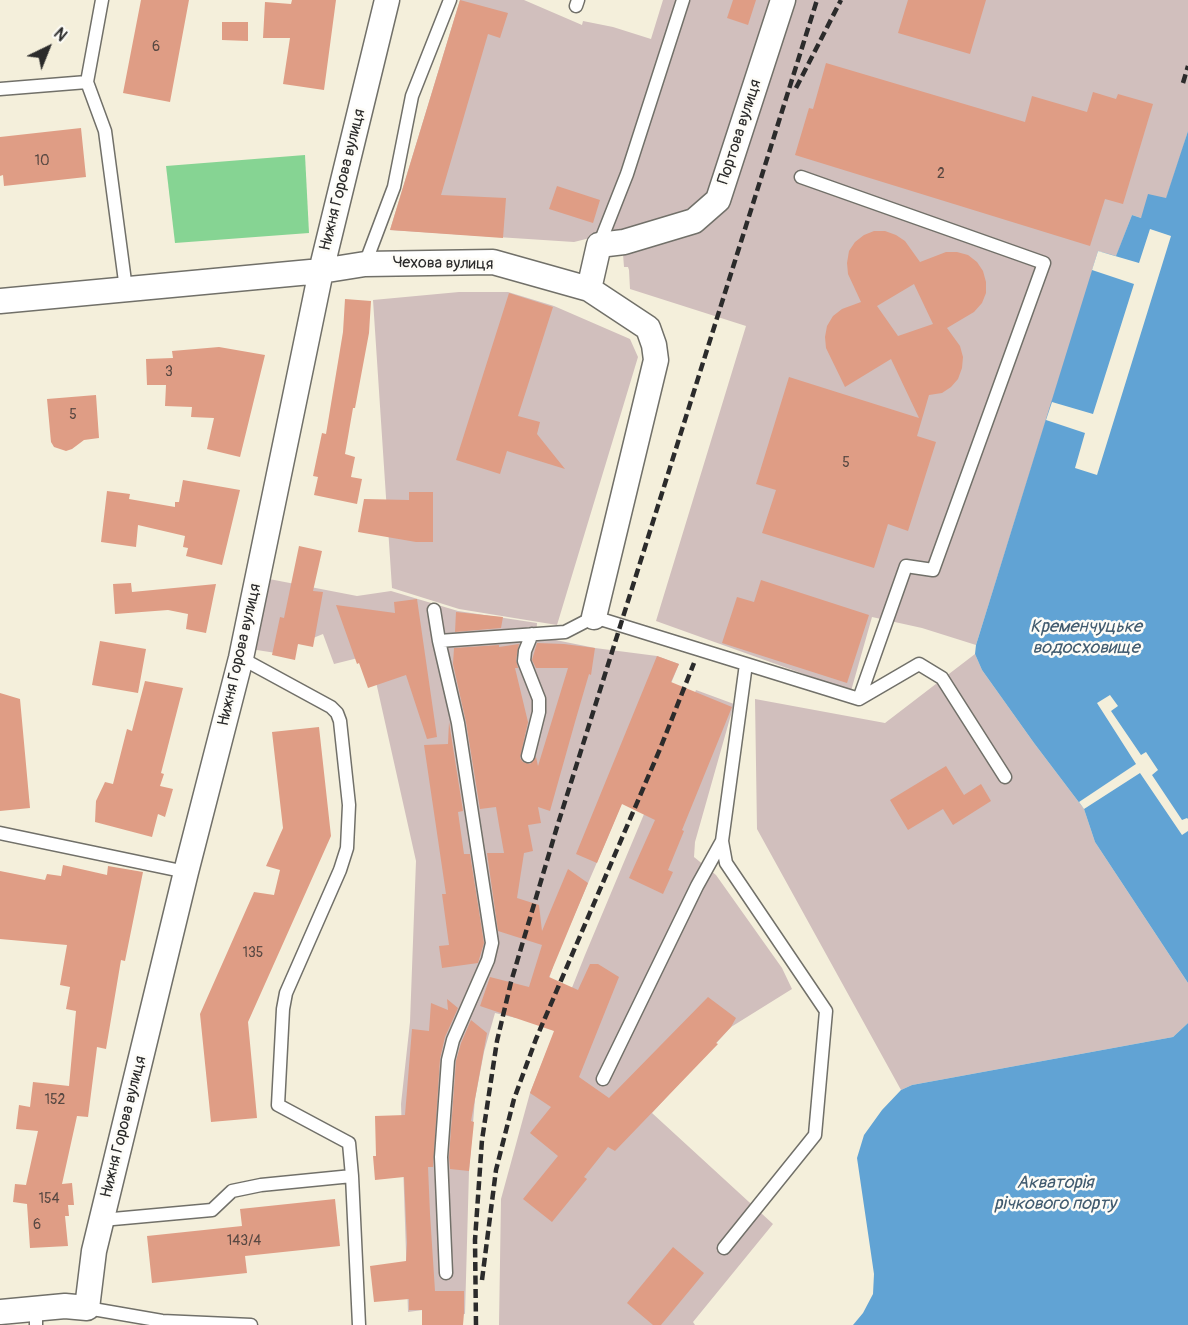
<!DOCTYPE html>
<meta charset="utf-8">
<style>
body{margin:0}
#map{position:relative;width:1188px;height:1325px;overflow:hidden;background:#f4efdb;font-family:Pangolin,sans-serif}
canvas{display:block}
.north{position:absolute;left:18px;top:18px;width:60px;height:60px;-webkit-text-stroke:4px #fdfcf7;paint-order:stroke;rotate:43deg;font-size:16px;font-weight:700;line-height:24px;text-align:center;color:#2b2b2b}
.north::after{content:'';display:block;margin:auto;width:21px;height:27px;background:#2b2b2b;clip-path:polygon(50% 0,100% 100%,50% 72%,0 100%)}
</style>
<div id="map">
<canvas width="1188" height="1325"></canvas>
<div class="north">N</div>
</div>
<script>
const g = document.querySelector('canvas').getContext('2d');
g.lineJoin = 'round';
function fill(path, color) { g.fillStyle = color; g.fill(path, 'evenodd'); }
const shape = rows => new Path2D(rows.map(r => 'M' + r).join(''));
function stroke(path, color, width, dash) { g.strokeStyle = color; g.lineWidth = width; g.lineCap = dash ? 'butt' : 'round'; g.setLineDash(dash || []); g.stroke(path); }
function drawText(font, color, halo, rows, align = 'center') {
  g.font = font + ' Pangolin,sans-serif'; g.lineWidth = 5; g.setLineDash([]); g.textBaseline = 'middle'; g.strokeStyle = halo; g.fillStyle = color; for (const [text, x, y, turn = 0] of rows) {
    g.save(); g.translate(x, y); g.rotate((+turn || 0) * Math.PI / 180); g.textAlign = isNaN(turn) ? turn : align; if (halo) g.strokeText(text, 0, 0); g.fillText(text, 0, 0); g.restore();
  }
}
const industrial = shape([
 [460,0,524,0,582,25,583,21,613,27,651,39,663,0,1188,0,1188,131,1182,151,1166,199,1141,218,1132,215,1116,257,1099,251,976,645,922,628,872,617,851,691,656,621,746,326,630,289,629,270,628,267,624,267,623,254,590,238,574,242,390,230],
 [459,292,508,292,554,306,630,339,638,357,557,625,459,609,392,588,373,300],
 [264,578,357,596,391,591,458,611,537,623,536,636,595,648,657,656,679,664,607,839,555,960,548,982,516,1018,495,1013,484,1052,475,1099,469,1171,465,1314,430,1309,408,1312,401,1104,410,1022,416,861,370,655,334,664,323,634,276,653,244,648],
 [975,654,982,670,1034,743,1084,809,1095,842,1188,983,1188,1023,1173,1037,912,1085,901,1090,757,829,755,699,885,723],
 [696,690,734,704,695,842,694,857,716,875,782,968,792,989,731,1027,652,1113,773,1224,693,1322,695,1325,499,1325,501,1199,530,1093,585,955]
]);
const green = shape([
 [305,155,309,233,175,243,166,166]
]);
const water = shape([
 [1188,131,1188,983,1095,842,1084,809,1034,743,982,670,975,654,976,645,1098,251,1116,256,1132,215,1141,218,1148,194,1166,198],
 [1188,1023,1188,1325,853,1325,863,1313,873,1294,874,1274,857,1158,864,1135,882,1110,901,1090,912,1085,1173,1037]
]);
const pier = shape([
 [1150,229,1171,236,1097,475,1075,468,1085,433,1046,420,1052,402,1093,414,1134,284,1092,270,1098,251,1139,263],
 [1110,695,1118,706,1111,711,1141,755,1146,752,1158,770,1152,775,1182,820,1187,818,1188,819,1188,831,1182,835,1140,773,1084,809,1079,802,1136,764,1097,703]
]);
const building = shape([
 [141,0,189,0,170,102,123,93],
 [292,0,336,0,324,90,283,84,290,38,263,38,265,2,291,4],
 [460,0,508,13,500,38,488,34,441,195,506,198,503,238,390,230],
 [733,0,756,0,748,25,727,18],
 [908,0,986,0,970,54,898,33],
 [222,22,248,22,248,41,222,40],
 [826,63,1025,122,1032,96,1087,112,1093,92,1116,99,1118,94,1153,104,1123,204,1105,199,1090,246,795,155,809,108,813,109],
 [81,128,86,177,4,186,3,175,0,176,0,137],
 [557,186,600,200,593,223,549,209],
 [874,231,885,231,896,235,905,241,920,262,946,252,957,252,968,255,977,262,983,271,986,282,986,293,982,303,974,312,947,328,960,346,963,357,962,368,958,379,951,387,942,393,929,395,917,436,936,442,908,531,888,524,874,568,762,533,776,490,756,484,789,377,919,418,891,359,845,387,826,348,825,337,827,326,833,316,842,309,861,302,848,274,847,263,849,251,855,242,864,235],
 [914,284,933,324,898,336,877,306],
 [509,293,553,307,518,416,540,422,537,434,565,469,507,451,500,474,456,460],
 [345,299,371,301,369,333,355,408,353,408,345,454,355,457,351,477,362,479,357,504,314,495,318,477,313,476,322,433,326,434,343,332],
 [219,347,265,355,240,457,207,449,214,418,191,417,192,407,165,406,166,385,147,385,146,359,173,358,172,351],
 [96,395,99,438,84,440,72,449,66,451,54,447,51,442,47,399],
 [183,480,240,490,222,565,186,556,188,548,183,547,185,536,138,525,136,547,101,542,107,491,130,494,129,499,175,507,175,502,179,502],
 [409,492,433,492,433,542,416,542,358,532,364,499,409,500],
 [299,546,322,551,313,591,323,592,313,647,298,644,295,660,272,655,280,617,284,618],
 [761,580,869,615,847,683,722,643,737,597,754,602],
 [131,583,132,592,216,584,206,633,186,629,188,614,168,610,115,614,113,584],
 [417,599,437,737,427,739,406,675,368,688,359,663,357,664,336,605,395,613,394,602],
 [456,612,503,617,501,628,455,632],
 [100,641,146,649,138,693,92,685],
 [537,643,564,644,595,648,591,675,589,674,575,722,550,811,538,807,541,823,528,825,533,851,524,853,517,898,539,905,542,931,568,869,588,883,549,977,578,990,590,964,598,964,619,977,579,1077,609,1098,708,997,736,1018,731,1027,716,1043,718,1044,615,1151,608,1147,584,1177,587,1179,552,1222,523,1199,558,1156,530,1133,551,1107,530,1093,554,1031,480,1006,490,977,529,987,542,945,498,931,487,853,504,853,499,825,496,807,480,809,466,722,453,664,454,648,499,645,499,647,519,644,516,660,518,668,515,668,528,722,520,758,523,762,530,764,536,757,538,766,568,668,536,668,532,660],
 [657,656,679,664,671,682,732,707,682,830,684,831,668,870,673,872,663,894,629,878,655,820,622,804,597,863,576,854],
 [145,681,183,688,161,773,164,774,160,786,173,789,165,817,158,814,152,837,95,822,96,801,105,782,113,784,127,729,132,731],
 [0,693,20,699,30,808,0,811],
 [449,722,463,811,458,812,464,854,470,854,484,943,478,963,442,968,439,946,449,945,442,894,446,894,424,745,448,744],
 [319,727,331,836,248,1022,257,1118,211,1122,200,1014,254,892,274,895,280,870,266,866,283,828,272,732],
 [946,766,964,795,981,784,991,801,953,825,943,809,908,830,890,800],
 [63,865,107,875,108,866,143,872,125,961,121,960,106,1049,97,1047,88,1117,77,1116,62,1184,72,1183,74,1205,68,1205,69,1216,65,1216,68,1246,30,1248,27,1204,13,1202,15,1184,26,1185,38,1131,16,1129,19,1105,30,1107,33,1082,69,1086,76,1011,66,1009,70,987,60,985,67,945,0,939,0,871,45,880,47,874,61,876],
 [447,999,458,1008,445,1037,440,1059,433,1167,428,1167,430,1214,435,1291,464,1291,464,1313,463,1325,422,1325,422,1310,409,1310,409,1299,374,1302,370,1266,406,1261,407,1243,404,1177,375,1180,373,1156,376,1156,375,1116,405,1115,412,1029,429,1031,431,1003,448,1010],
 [471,1020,487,1033,471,1121,474,1122,469,1171,450,1169,449,1157,456,1061,461,1043],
 [335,1199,340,1246,245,1256,247,1273,152,1283,147,1236,242,1226,240,1209],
 [673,1247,704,1273,661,1325,653,1325,627,1303]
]);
const lane = shape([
 [576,6,578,0],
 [87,82,105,131,126,289],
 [0,89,87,82,102,0],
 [801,177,1044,263,933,570,906,566,859,699],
 [599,245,627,174,683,0],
 [365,264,394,187,412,96,450,0],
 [434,610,439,641],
 [241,658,331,707,337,713,340,721,349,805,347,848,340,870,286,993,283,1009,278,1105,349,1143,352,1176],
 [528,756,539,712,539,699,524,661,525,651,532,634],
 [0,833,186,872],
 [603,1079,697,886,722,841],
 [102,1220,212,1210,232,1191,261,1185,352,1176,359,1325],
 [724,1248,815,1135,826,1011,726,863,722,841,746,664],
 [446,1273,441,1157,448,1060,453,1040,488,960,492,943,458,723,439,641,565,632,594,617,859,699,919,664,942,678,1005,777],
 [87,1308,162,1321,251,1325],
 [36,1309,36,1325]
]);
const street = shape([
 [589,289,599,245,624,242,694,221,718,200,783,0],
 [0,301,321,271,365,264,493,262,589,289,648,328,654,345,656,360,594,617],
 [0,1312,65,1306,87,1308,94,1251,186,872,241,658,321,271,387,0]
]);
const rail = shape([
 [1183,83,1188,66],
 [796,88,841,0],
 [482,1280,496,1170,514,1099,536,1039,660,749,694,663],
 [476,1325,475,1240,482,1140,497,1041,511,982,557,827,817,0]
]);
const numberNames = [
 ["6",156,47],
 ["10",42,161],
 ["2",941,174],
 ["3",169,372],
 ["5",73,415],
 ["5",846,463],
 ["135",253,953],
 ["152",55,1100],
 ["154",49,1199],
 ["6",37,1225],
 ["143/4",244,1241]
];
const streetNames = [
 ["Портова вулиця",740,132,-72],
 ["Нижня Горова вулиця",343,180,-76],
 ["Чехова вулиця",443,264,1],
 ["Нижня Горова вулиця",240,655,-77],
 ["Нижня Горова вулиця",124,1127,-76]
];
const waterNames = [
 ["Кременчуцьке",1086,627],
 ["водосховище",1086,648],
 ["Акваторія",1055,1183],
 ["річкового порту",1055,1204]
];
fill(industrial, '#d1bfbd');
fill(green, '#86d493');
fill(water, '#61a3d4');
fill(pier, '#f4efdb');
fill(building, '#df9d85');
stroke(lane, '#717069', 15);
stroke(street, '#717069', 27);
stroke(lane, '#fff', 12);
stroke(street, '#fff', 24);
stroke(rail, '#2b2b2b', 4.5, [9, 4.5]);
drawText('14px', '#584842', null, numberNames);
drawText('16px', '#2b2b2b', '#fdfcf7', streetNames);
drawText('italic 18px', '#415b6f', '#fdfcf7', waterNames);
</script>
